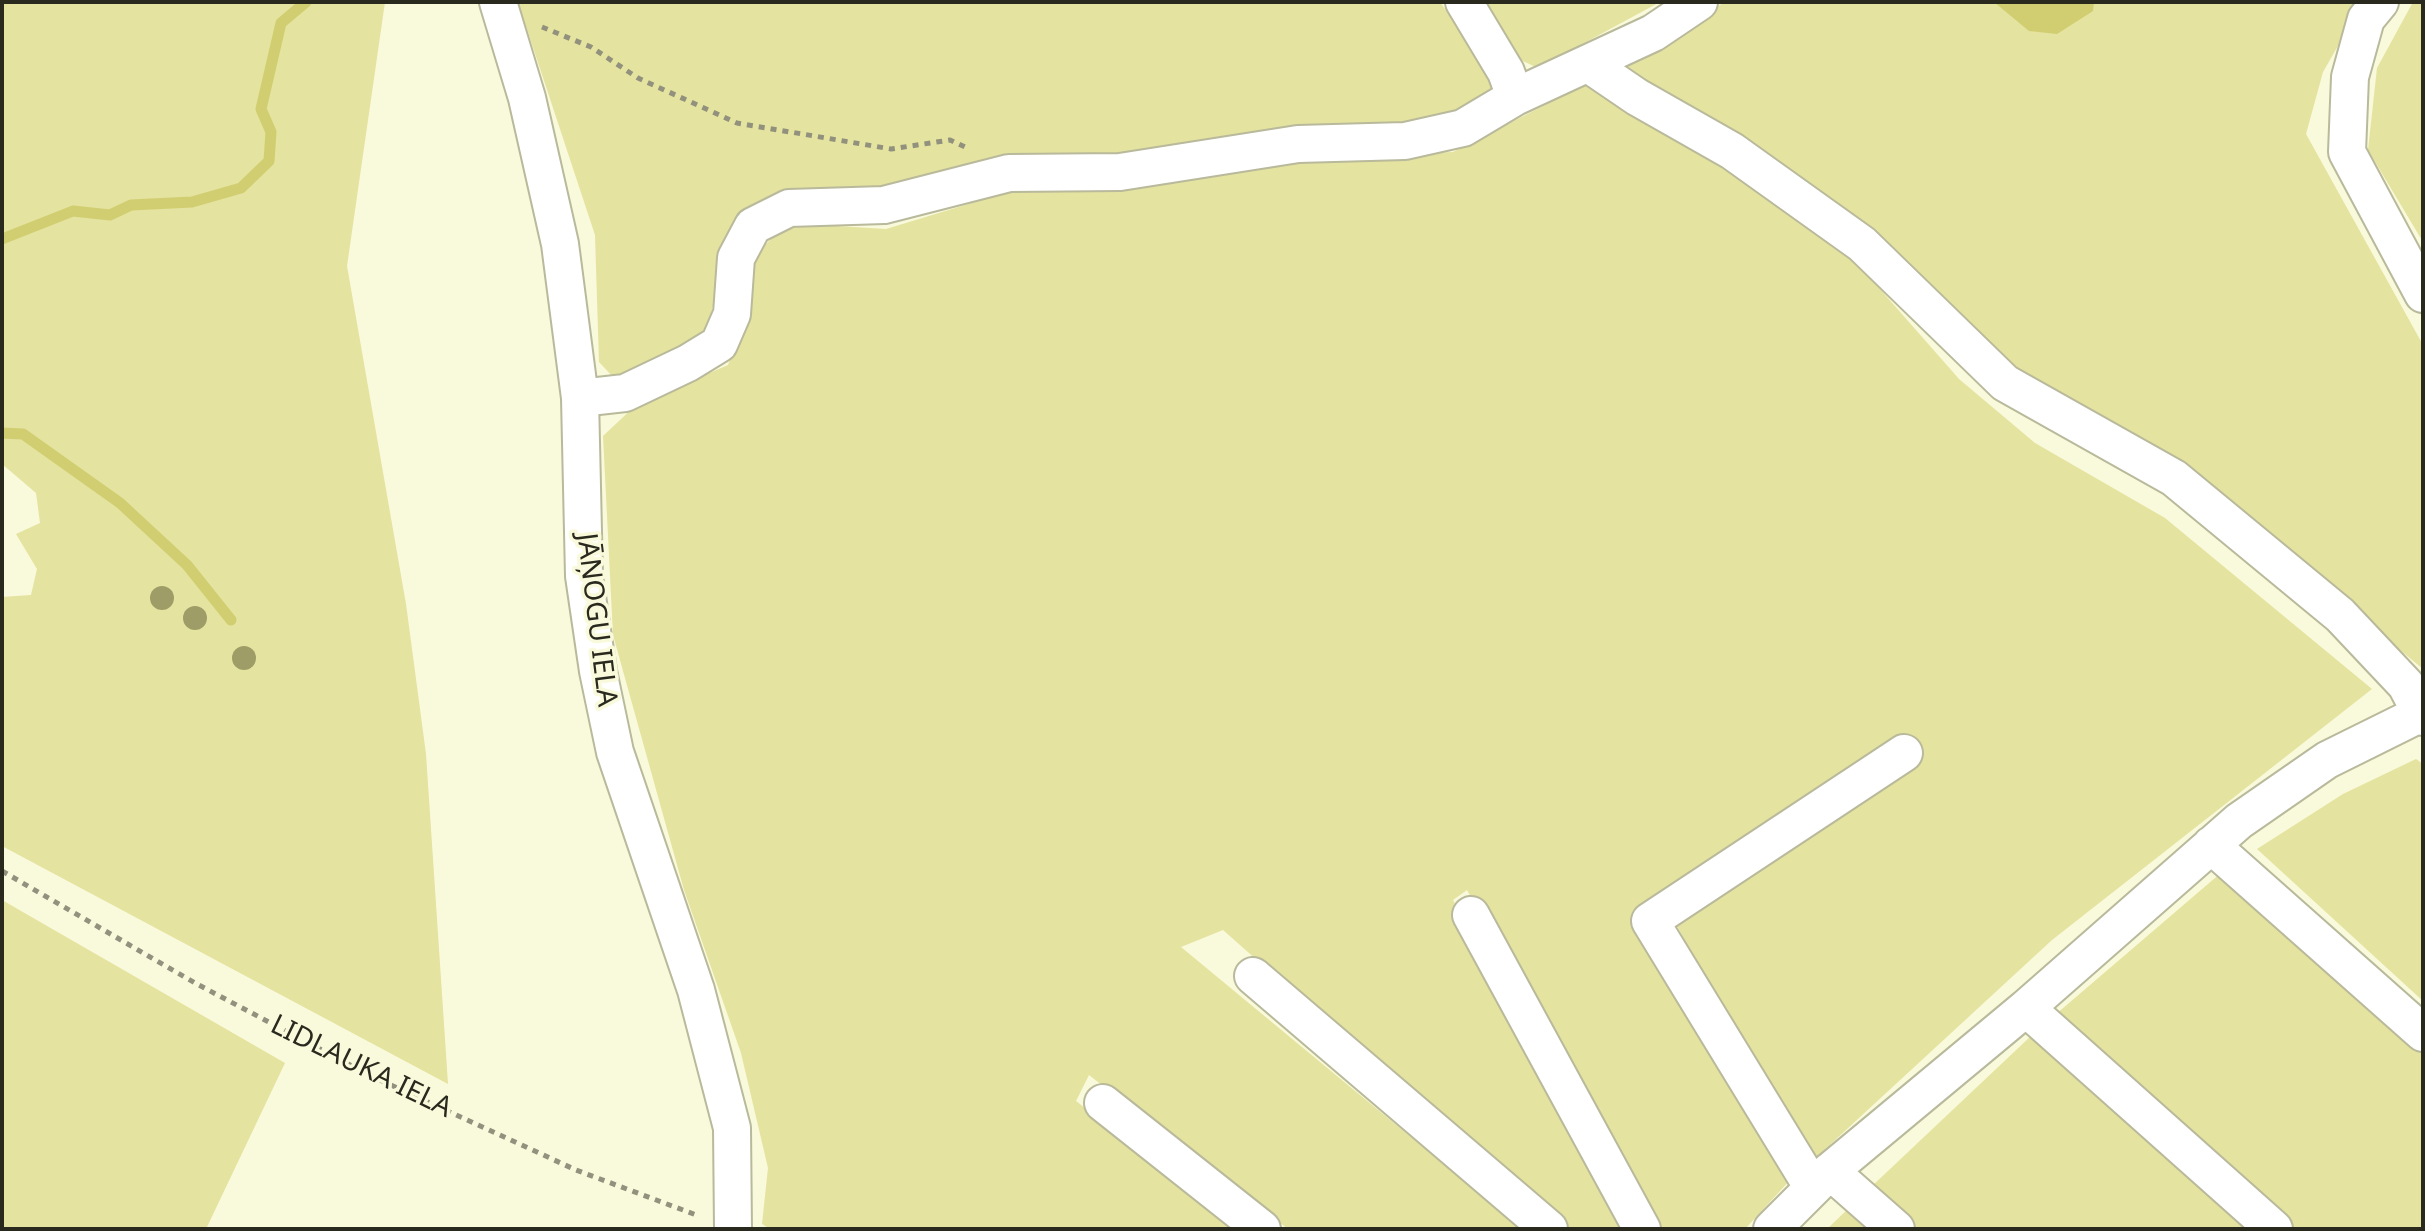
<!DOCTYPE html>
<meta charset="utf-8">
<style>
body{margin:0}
#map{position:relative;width:2425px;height:1231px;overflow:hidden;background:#f9f9db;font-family:"Noto Sans",sans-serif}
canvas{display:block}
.frame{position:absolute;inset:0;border:4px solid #29291e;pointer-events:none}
</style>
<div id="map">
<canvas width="2425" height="1231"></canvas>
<div class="frame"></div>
</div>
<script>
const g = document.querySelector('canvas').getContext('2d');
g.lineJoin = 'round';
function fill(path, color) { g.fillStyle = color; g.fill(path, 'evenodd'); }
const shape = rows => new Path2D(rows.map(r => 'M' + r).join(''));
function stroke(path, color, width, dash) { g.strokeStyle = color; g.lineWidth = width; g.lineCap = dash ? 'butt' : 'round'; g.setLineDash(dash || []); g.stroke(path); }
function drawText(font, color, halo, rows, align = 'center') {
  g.font = font + ' "Noto Sans",sans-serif'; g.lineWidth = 7; g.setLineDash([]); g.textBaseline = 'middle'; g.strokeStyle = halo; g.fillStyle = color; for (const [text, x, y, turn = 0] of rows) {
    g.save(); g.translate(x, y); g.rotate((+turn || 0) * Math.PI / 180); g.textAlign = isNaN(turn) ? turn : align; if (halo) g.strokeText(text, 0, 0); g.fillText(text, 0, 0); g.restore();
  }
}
const green = shape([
 [2,2,385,2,347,266,406,604,426,754,448,1084,2,846,2,597,31,595,37,569,16,534,40,523,36,493,2,464],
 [518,2,1440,2,1500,86,1459,114,1404,126,1122,162,989,167,728,241,705,340,615,379,599,362,595,235],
 [1471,2,1660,2,1538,68,1501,51],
 [1725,2,2363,2,2323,72,2306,134,2423,345,2423,669,2205,488,2000,359,1620,65],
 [2413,2,2423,2,2423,242,2368,150,2377,68],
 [1590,82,1843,247,1959,379,2035,443,2165,518,2372,689,2052,940,1808,1165,1677,926,1923,754,1906,736,1635,917,1791,1179,1745,1229,1656,1229,1467,890,1453,900,1630,1229,1561,1229,1223,930,1181,947,1522,1229,1288,1229,1089,1075,1076,1101,1241,1229,770,1229,762,1224,768,1168,741,1053,684,890,613,635,603,436,637,404,728,365,744,324,757,253,787,223,886,229,1028,186,1323,157,1453,152],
 [2416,759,2423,764,2423,1001,2257,849,2343,794],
 [2222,872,2423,1052,2423,1229,2296,1229,2055,1015],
 [2,900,285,1063,206,1229,2,1229],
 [2031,1036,2247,1229,1918,1229,1871,1187],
 [1849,1208,1872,1229,1827,1229]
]);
const water = shape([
 [1994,2,2094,2,2093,11,2057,34,2029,31]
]);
const stream = shape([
 [2,239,73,211,110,215,131,205,192,202,241,188,269,161,271,132,261,109,281,23,306,2],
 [2,433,23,434,120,503,187,565,231,620]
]);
const path = shape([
 [542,27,591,47,638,78,737,123,891,149,950,140,965,147],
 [2,871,195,983,369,1075,576,1170,699,1216]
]);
const street = shape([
 [498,2,527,98,560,244,580,398,584,576,598,671,615,752,696,990,732,1128,733,1229],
 [1464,2,1506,72,1515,97],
 [2380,2,2366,19,2350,77,2347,152,2423,294],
 [1590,65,1637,97,1732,151,1862,244,2005,383,2174,478,2340,615,2406,685,2423,717],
 [580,398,625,393,688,363,719,344,732,314,736,258,753,226,789,208,884,205,1009,173,1120,172,1298,144,1405,141,1463,128,1515,97,1653,33,1699,2],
 [2211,845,2423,1033],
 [1471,915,1642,1229],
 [1253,976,1549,1229],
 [2026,1008,2274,1229],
 [1103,1103,1262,1229],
 [1830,1171,1896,1229],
 [1813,1188,1650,921,1904,753],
 [1772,1229,1830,1171,2026,1008,2239,821,2327,760,2420,714]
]);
const trees = [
 [162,598],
 [195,618],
 [244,658]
];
const streetNames = [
 ["JĀŅOGU IELA",596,620,83],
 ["LIDLAUKA IELA",361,1067,26]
];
fill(green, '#e4e39f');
fill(water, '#d1ce71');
stroke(stream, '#d1ce71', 11);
stroke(street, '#b9b99c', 40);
stroke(path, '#91917d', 5, [6, 6]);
stroke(street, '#fff', 36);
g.fillStyle = '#9f9d67';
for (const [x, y] of trees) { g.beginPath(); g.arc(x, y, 12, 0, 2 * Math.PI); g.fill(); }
drawText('28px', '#29291e', '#f9f9db', streetNames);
</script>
